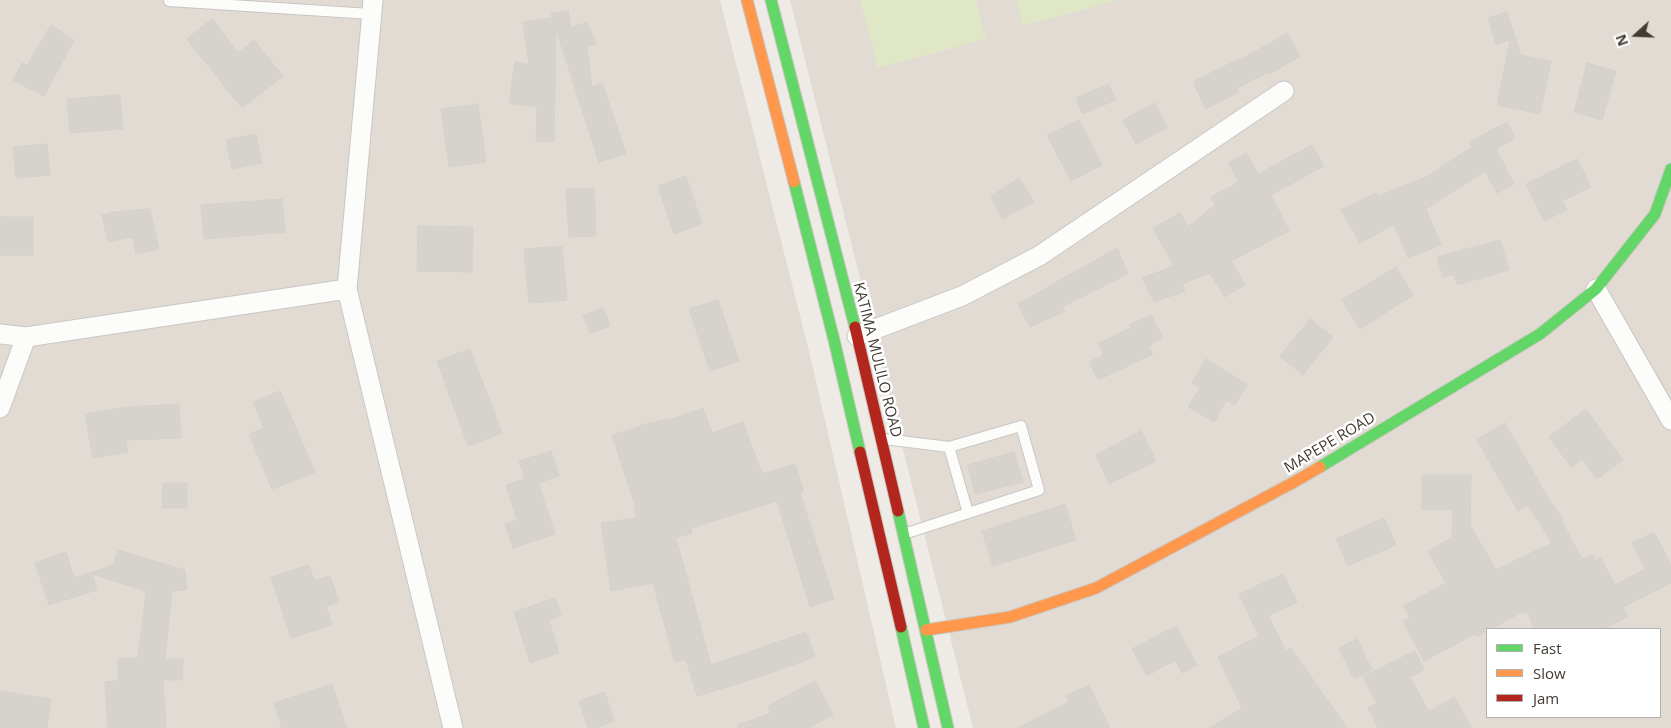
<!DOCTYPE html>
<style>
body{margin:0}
#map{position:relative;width:1671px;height:728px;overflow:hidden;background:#eeeae6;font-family:"Open Sans",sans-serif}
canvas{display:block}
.legend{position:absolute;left:1486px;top:628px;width:175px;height:90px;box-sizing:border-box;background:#fff;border:1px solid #b3b1ae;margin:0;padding:6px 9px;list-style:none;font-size:15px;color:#423b34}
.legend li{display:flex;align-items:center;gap:10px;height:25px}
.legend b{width:25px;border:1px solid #b3b1ae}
.north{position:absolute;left:1611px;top:10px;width:50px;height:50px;-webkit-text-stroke:4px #fff;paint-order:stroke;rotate:250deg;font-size:14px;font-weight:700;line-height:20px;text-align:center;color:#423b34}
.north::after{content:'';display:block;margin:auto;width:18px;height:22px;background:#423b34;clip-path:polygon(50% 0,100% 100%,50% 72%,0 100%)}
</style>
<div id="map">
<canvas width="1671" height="728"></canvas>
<ul class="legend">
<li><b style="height:6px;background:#63d668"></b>Fast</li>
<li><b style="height:6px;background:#ff974d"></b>Slow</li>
<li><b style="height:6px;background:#b3261e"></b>Jam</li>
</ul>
<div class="north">N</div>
</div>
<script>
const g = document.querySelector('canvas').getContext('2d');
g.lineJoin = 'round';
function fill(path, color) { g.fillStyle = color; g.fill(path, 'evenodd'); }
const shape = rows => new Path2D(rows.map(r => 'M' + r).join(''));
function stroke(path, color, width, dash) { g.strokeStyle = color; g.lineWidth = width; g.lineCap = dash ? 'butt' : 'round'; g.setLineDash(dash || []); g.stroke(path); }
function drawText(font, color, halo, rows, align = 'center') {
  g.font = font + ' "Open Sans",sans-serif'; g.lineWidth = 5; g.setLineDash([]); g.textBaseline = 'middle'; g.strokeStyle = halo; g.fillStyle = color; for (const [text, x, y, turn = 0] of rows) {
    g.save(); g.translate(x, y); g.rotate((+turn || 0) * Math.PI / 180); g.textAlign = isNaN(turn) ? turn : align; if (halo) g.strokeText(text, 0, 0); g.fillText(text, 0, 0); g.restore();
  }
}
const residential = shape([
 [0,0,720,0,809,351,896,728,0,728],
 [790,0,1671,0,1671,728,973,728],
 [1487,629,1660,629,1660,717,1487,717]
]);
const green = shape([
 [860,0,976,0,986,39,878,68],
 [1016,0,1118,0,1023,26]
]);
const building = shape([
 [568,11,571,28,587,22,596,44,587,47,592,87,602,83,626,154,599,162,556,29,554,142,536,141,537,107,509,103,515,62,529,64,523,22,552,18,551,14,568,11],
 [1507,12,1521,55,1551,61,1540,114,1497,105,1510,40,1496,44,1488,18,1507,12],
 [212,19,238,53,254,40,283,76,242,108,187,39,212,19],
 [51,25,74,40,44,96,13,80,22,63,27,65,51,25],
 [1287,33,1300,56,1270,74,1269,72,1237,88,1239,92,1206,109,1193,82,1239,59,1239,61,1287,33],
 [1587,63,1616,71,1602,120,1574,112,1587,63],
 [1109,84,1116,100,1082,114,1076,98,1109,84],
 [120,95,123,129,70,133,67,99,120,95],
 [1155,103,1167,128,1136,144,1123,120,1155,103],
 [478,104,486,162,449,167,441,109,478,104],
 [1079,120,1102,165,1071,181,1047,135,1079,120],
 [1507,122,1515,138,1496,149,1514,184,1497,193,1485,171,1426,209,1441,245,1408,258,1394,224,1360,243,1341,210,1376,193,1377,197,1426,177,1472,147,1469,142,1507,122],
 [256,134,262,163,232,169,226,140,256,134],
 [47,144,50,175,16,178,13,147,47,144],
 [1312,145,1324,166,1271,195,1289,231,1231,261,1245,285,1225,297,1210,273,1182,284,1185,291,1154,302,1142,278,1174,266,1153,228,1180,213,1188,227,1215,205,1211,197,1239,182,1228,163,1246,153,1258,174,1312,145],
 [1577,159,1591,187,1562,201,1567,210,1544,221,1526,184,1577,159],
 [686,176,702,224,674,234,658,186,686,176],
 [1019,178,1034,202,1002,219,991,196,1019,178],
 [594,188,596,236,569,237,566,189,594,188],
 [282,199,285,232,204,239,201,205,282,199],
 [150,209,159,249,136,254,133,237,108,242,102,215,114,212,150,209],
 [0,217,33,217,33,255,0,255,0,217],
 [418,226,473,227,472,272,417,271,418,226],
 [1500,240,1509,270,1457,285,1454,274,1443,277,1437,257,1500,240],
 [562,246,567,300,529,303,524,249,562,246],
 [1117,248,1128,274,1062,307,1065,311,1030,327,1018,304,1117,248],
 [1396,267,1413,295,1360,329,1342,300,1396,267],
 [718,300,739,361,710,371,689,309,718,300],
 [603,308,610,326,590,333,583,315,603,308],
 [1151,315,1163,338,1148,346,1153,354,1098,380,1089,362,1104,355,1099,343,1131,328,1129,325,1151,315],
 [1310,319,1333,337,1303,375,1280,356,1310,319],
 [470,349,502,433,468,446,437,361,470,349],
 [1206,359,1247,384,1235,405,1227,400,1214,422,1188,407,1200,388,1192,383,1206,359],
 [280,391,315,472,272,489,249,434,264,428,253,402,280,391],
 [179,404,181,438,126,440,128,452,93,458,85,414,128,407,179,404],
 [703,408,712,433,743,422,762,474,795,464,804,492,800,493,834,599,810,607,777,501,691,528,692,533,676,538,711,665,806,632,815,657,744,682,697,696,686,659,675,662,653,583,611,591,601,523,637,518,634,509,636,508,612,435,642,426,641,425,675,418,703,408],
 [1586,409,1623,460,1597,479,1582,459,1571,467,1549,437,1586,409],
 [1505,423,1551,503,1563,519,1561,520,1582,559,1592,554,1595,561,1601,558,1615,585,1645,569,1632,543,1654,532,1671,565,1671,583,1623,607,1628,616,1604,629,1534,629,1528,612,1525,614,1524,611,1491,629,1487,629,1487,631,1477,637,1475,634,1424,661,1403,621,1410,618,1404,606,1446,583,1428,551,1452,537,1453,510,1422,509,1422,475,1471,475,1470,525,1496,570,1552,543,1528,505,1518,511,1477,440,1505,423],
 [1141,431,1156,461,1109,484,1096,455,1141,431],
 [551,451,559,476,538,483,555,534,513,548,505,524,517,520,506,485,525,479,519,461,551,451],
 [1014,452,1023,482,975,494,968,465,1014,452],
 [163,483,187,483,187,508,162,508,163,483],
 [1065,504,1076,540,993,566,982,531,1065,504],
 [1384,518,1396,545,1348,566,1336,539,1384,518],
 [118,550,185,570,187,590,172,591,165,659,183,659,182,680,163,680,166,728,108,728,105,682,118,681,118,658,138,658,146,591,92,574,97,590,49,605,35,563,66,552,74,578,113,565,118,550],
 [309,565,314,581,330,576,339,602,326,606,332,625,291,638,271,577,309,565],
 [1283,574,1297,602,1268,616,1286,651,1291,648,1347,728,1209,728,1242,708,1218,657,1259,636,1239,594,1283,574],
 [555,598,561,616,549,620,559,653,530,663,514,612,555,598],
 [1176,626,1197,665,1182,673,1175,660,1147,676,1132,649,1176,626],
 [1357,639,1372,670,1354,679,1339,648,1357,639],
 [1415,651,1424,670,1410,677,1429,712,1454,697,1472,728,1378,728,1368,708,1377,703,1363,677,1415,651],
 [815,681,833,715,808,728,738,728,737,725,771,713,768,706,815,681],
 [332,684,347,728,282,728,274,703,332,684],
 [1089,685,1110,728,1018,728,1069,702,1066,696,1089,685],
 [0,691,51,699,47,728,0,728,0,691],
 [605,692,614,721,595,728,588,728,579,701,605,692]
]);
const lane = shape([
 [169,1,371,14],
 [884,439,949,447,1021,426,1039,490,904,534],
 [949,447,968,513]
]);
const street = shape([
 [373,0,347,289,453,728],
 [1596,289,1671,420],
 [0,334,26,337,347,289],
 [857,336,962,296,1039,256,1284,91],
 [0,408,26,337]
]);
const fast = shape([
 [771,0,855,327],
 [794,182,834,340,860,452],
 [1320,467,1540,334,1596,289,1655,214,1671,169],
 [898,511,948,728],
 [901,627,924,728]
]);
const slow = shape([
 [747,0,794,182],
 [926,630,1010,617,1096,588,1296,481,1320,467]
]);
const jam = shape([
 [855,327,898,511],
 [860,452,901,627]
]);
const streetNames = [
 ["KATIMA MULILO ROAD",877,360,76],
 ["MAPEPE ROAD",1330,443,-31]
];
fill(residential, '#e1dbd4');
fill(green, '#dfe7c7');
fill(building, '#d6d2ce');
stroke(building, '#d6d1cc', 1);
stroke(lane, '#cac6c2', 12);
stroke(street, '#cac6c2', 21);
stroke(fast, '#ccc6be', 13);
stroke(slow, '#ccc6be', 13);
stroke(jam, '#ccc6be', 13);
stroke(lane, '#fcfcfb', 10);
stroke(street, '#fcfcfb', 19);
stroke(fast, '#63d668', 11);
stroke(slow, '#ff974d', 11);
stroke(jam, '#b3261e', 11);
drawText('15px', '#423b34', '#fff', streetNames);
</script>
